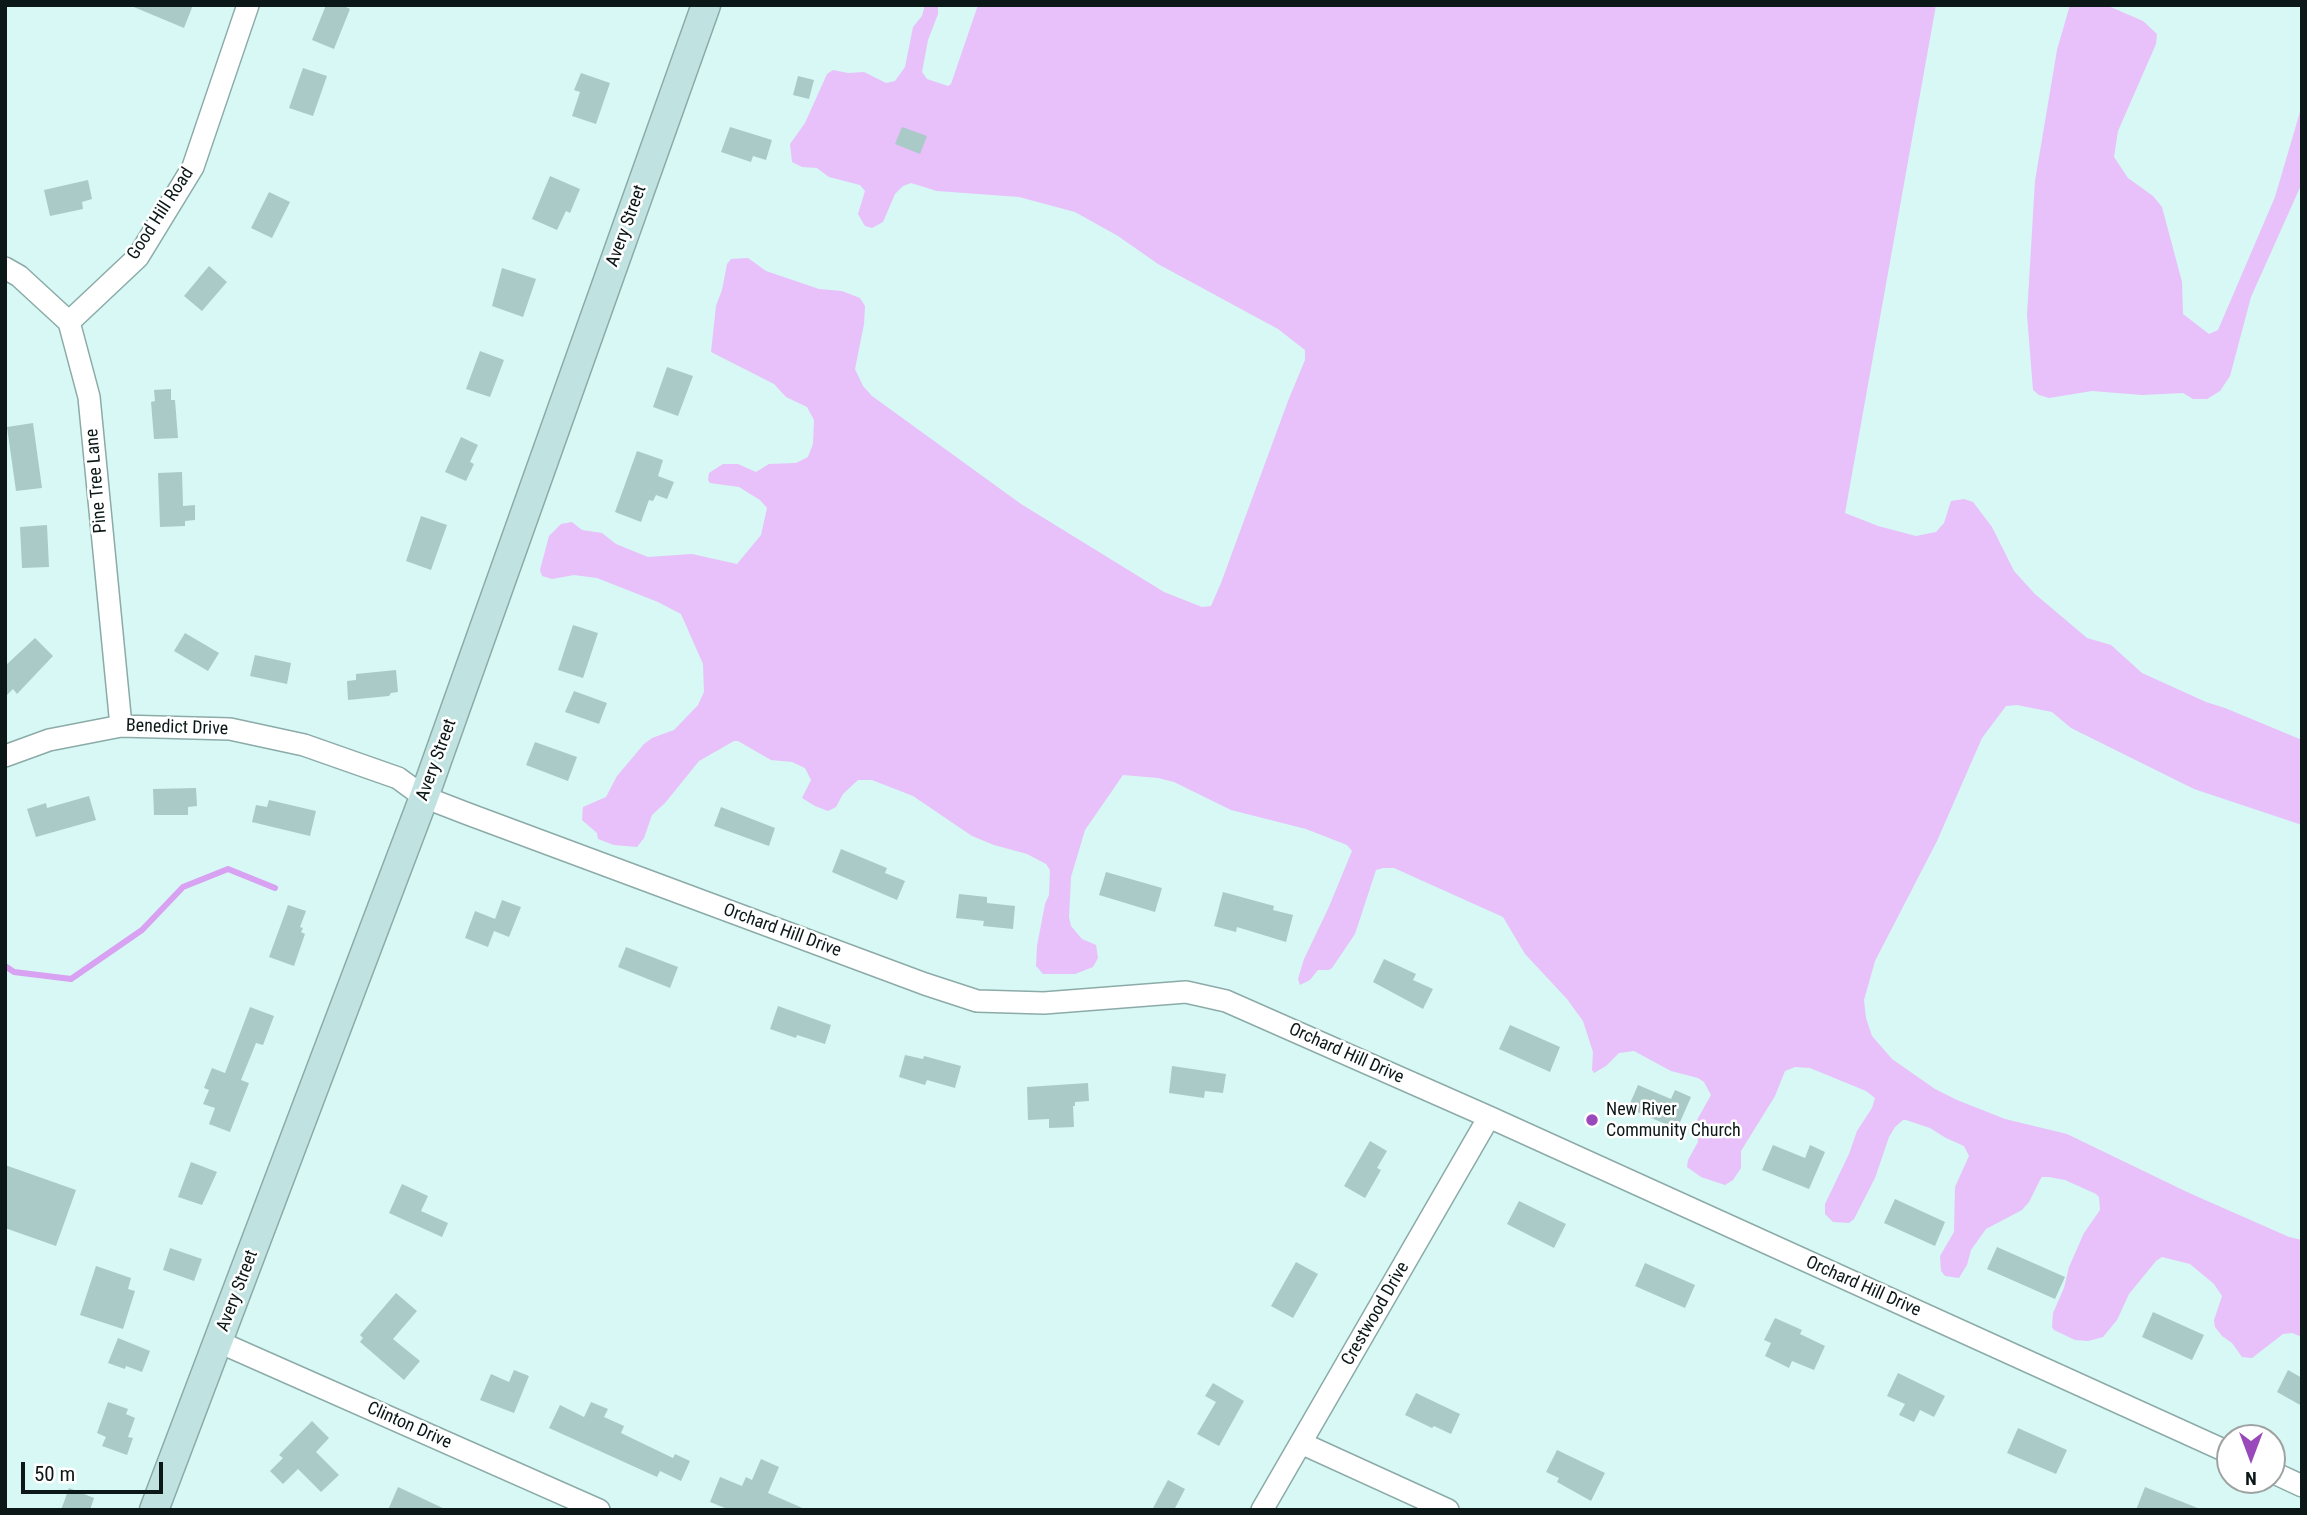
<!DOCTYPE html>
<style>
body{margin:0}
#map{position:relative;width:2307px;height:1515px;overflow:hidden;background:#d7f8f4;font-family:"Roboto Condensed",sans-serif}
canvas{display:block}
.frame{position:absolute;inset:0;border:7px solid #0c1817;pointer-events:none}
.north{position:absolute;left:2216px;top:1424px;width:70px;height:70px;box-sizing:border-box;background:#fff;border:2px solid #9ea3a2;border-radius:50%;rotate:180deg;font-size:19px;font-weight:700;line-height:28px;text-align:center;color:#0c1817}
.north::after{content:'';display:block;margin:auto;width:24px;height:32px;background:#9949b9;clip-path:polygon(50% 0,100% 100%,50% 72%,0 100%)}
.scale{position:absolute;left:21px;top:1462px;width:142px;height:32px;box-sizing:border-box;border:4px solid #0c1817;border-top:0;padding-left:9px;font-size:21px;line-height:24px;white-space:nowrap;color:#0c1817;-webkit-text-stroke:5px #fff;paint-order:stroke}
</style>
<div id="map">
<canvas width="2307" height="1515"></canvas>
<div class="frame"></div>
<div class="north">N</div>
<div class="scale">50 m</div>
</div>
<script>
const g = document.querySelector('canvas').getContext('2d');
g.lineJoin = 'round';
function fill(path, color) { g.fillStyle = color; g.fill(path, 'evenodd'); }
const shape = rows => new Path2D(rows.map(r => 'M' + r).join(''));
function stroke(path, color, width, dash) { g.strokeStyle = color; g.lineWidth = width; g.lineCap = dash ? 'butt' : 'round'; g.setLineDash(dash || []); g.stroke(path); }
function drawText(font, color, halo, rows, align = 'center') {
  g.font = font + ' "Roboto Condensed",sans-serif'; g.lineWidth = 5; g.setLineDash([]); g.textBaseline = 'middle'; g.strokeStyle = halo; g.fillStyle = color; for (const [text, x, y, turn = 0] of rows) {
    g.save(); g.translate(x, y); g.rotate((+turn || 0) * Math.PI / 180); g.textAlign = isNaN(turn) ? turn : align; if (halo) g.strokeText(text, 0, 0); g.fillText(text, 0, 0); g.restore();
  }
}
const green = shape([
 [925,5,938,5,938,14,928,40,922,72,927,79,948,86,951,84,978,5,1936,5,1845,513,1878,526,1916,536,1936,532,1944,523,1951,501,1964,499,1973,502,1992,527,2014,571,2035,594,2087,638,2111,645,2142,673,2206,702,2225,708,2302,740,2302,825,2194,789,2071,728,2052,712,2017,705,2006,706,1982,738,1937,841,1875,961,1864,1000,1866,1018,1872,1036,1892,1059,1935,1089,1957,1100,2005,1119,2067,1134,2187,1192,2289,1237,2302,1240,2302,1337,2292,1333,2283,1334,2252,1358,2242,1357,2232,1343,2222,1336,2215,1327,2214,1320,2222,1296,2214,1284,2190,1264,2162,1257,2156,1261,2129,1294,2117,1320,2103,1337,2088,1341,2075,1340,2054,1330,2052,1327,2053,1313,2064,1288,2069,1267,2084,1233,2100,1210,2099,1197,2096,1194,2065,1180,2049,1177,2042,1177,2040,1180,2029,1202,2022,1210,1986,1229,1971,1250,1967,1265,1959,1278,1945,1276,1941,1271,1940,1256,1954,1232,1955,1187,1969,1156,1964,1146,1946,1138,1930,1128,1906,1120,1903,1120,1895,1127,1889,1137,1875,1178,1854,1219,1849,1223,1833,1222,1825,1214,1825,1204,1849,1154,1857,1131,1872,1108,1875,1098,1866,1091,1810,1068,1795,1067,1785,1071,1775,1096,1741,1151,1741,1168,1733,1180,1725,1185,1701,1177,1687,1167,1688,1160,1698,1142,1697,1120,1711,1095,1704,1082,1698,1078,1671,1071,1634,1051,1619,1053,1606,1066,1594,1073,1592,1070,1593,1052,1583,1021,1567,999,1525,954,1503,917,1394,868,1383,868,1376,870,1355,934,1332,968,1329,970,1318,970,1310,980,1300,985,1298,979,1304,959,1328,909,1352,851,1347,845,1306,829,1231,810,1174,782,1158,778,1123,775,1085,830,1071,877,1069,917,1071,926,1082,939,1096,945,1098,958,1093,967,1075,974,1043,974,1036,966,1037,946,1045,904,1049,895,1050,870,1046,864,1027,854,994,845,972,836,913,796,872,780,858,780,843,794,836,807,828,811,815,806,802,798,811,780,805,768,792,762,771,760,738,741,734,741,699,761,665,803,652,815,644,838,637,847,614,845,598,839,597,833,582,820,583,807,606,797,617,776,644,744,652,738,674,730,698,705,704,692,703,664,681,614,658,602,597,578,574,575,552,579,542,576,540,570,549,536,561,524,572,522,582,530,602,533,616,544,648,557,692,554,737,564,761,535,767,508,760,500,739,487,710,483,708,480,709,473,723,464,738,464,756,472,769,464,796,463,808,457,813,444,814,420,807,407,786,397,774,384,711,352,716,306,722,290,727,264,731,259,748,258,766,271,819,289,842,291,860,298,865,306,864,324,855,369,863,386,872,396,1021,504,1164,592,1202,607,1211,606,1221,583,1288,401,1305,360,1305,350,1278,329,1158,264,1118,236,1075,212,1019,197,937,191,911,183,903,186,895,194,883,222,872,228,865,226,858,214,865,191,860,185,829,177,817,168,802,167,792,162,790,144,805,123,827,74,833,70,848,73,864,72,886,83,895,81,905,67,913,27,922,16],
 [2070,5,2106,5,2143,21,2157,34,2156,44,2118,131,2114,157,2128,178,2153,196,2162,207,2182,282,2183,314,2209,334,2218,330,2275,197,2302,105,2302,183,2251,297,2230,376,2220,391,2207,399,2193,399,2183,393,2142,395,2092,391,2049,398,2039,395,2033,390,2027,315,2035,181,2057,50]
]);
const stream = shape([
 [5,966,14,972,71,979,142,930,183,887,228,869,275,888]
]);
const building = shape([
 [129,5,193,5,184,28],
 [326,5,342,5,350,9,334,49,312,40],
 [303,68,327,76,313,116,289,108],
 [581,73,610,83,596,124,572,116,580,92,574,90],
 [798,76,814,80,809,99,793,95],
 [730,127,772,140,766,160,753,156,751,162,721,152],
 [902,127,927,136,920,154,895,144],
 [550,176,580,189,570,213,566,211,557,230,532,219],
 [88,180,92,199,82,202,83,209,50,216,44,190],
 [269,192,290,202,272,238,251,228],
 [209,266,227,282,202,311,184,296],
 [502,268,536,279,523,317,492,306],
 [480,351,504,360,490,397,466,389],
 [667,367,693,376,678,416,653,407],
 [171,389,171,400,175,400,178,438,154,439,151,402,155,401,154,390],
 [33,423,42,488,16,491,7,427],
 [461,437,478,445,470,462,474,464,466,481,445,472],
 [637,451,663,460,658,476,674,482,667,499,656,495,653,501,649,500,641,522,615,512],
 [182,472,183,506,195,505,195,520,185,521,185,526,160,527,158,473],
 [421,516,447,525,431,570,406,561],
 [47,525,49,567,22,568,20,527],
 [573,625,598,633,583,678,558,670],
 [185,633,219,653,208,671,174,651],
 [35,638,53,656,17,694,13,689,5,697,5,666],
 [255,655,291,663,287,684,250,676],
 [396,670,398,692,391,693,389,696,348,700,347,681,356,680,356,674],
 [574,691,607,703,599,724,565,712],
 [535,742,577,757,568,781,526,765],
 [196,788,197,806,188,807,188,815,154,815,153,789],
 [89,796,96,820,36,837,27,809,46,803,47,808],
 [269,800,316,811,310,836,252,822,256,805,267,807],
 [721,807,775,828,769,846,714,826],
 [841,849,887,868,885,873,905,881,897,900,832,872],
 [1106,872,1162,888,1155,912,1099,895],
 [1223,892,1274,906,1273,910,1293,915,1286,942,1237,927,1236,932,1214,926],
 [959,894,987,897,987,903,1015,906,1013,929,983,926,984,921,956,918],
 [502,900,521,907,509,937,494,931,488,947,465,938,475,911,495,919],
 [288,905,306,911,300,927,303,928,301,932,305,934,294,966,269,957],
 [626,947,678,967,670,988,618,967],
 [1384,959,1416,974,1413,980,1433,989,1423,1009,1373,982],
 [778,1006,831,1025,825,1044,797,1035,796,1038,770,1029],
 [250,1007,274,1016,263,1045,256,1043,241,1080,249,1083,230,1132,209,1124,215,1108,203,1104,209,1090,204,1088,212,1068,225,1073],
 [1510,1025,1560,1047,1550,1072,1499,1049],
 [905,1055,923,1059,924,1056,961,1066,955,1088,927,1080,925,1085,899,1077],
 [1172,1066,1226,1074,1223,1093,1205,1091,1204,1098,1169,1093],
 [1088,1083,1089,1101,1075,1102,1075,1106,1073,1106,1074,1127,1049,1128,1049,1119,1028,1120,1027,1087],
 [1638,1085,1671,1099,1675,1090,1691,1097,1677,1129,1628,1108],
 [1370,1141,1387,1151,1377,1168,1381,1170,1365,1198,1344,1186],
 [1773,1145,1805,1158,1810,1145,1825,1152,1809,1189,1762,1170],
 [191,1162,217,1172,202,1205,178,1197],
 [5,1165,76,1190,56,1246,5,1228],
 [402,1184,428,1196,421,1211,448,1223,442,1237,389,1213],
 [1895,1199,1945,1222,1935,1246,1884,1223],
 [1519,1201,1566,1224,1554,1248,1507,1224],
 [1997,1247,2065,1277,2055,1299,1987,1269],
 [170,1248,202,1259,194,1281,163,1270],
 [1296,1262,1318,1274,1293,1318,1271,1306],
 [1645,1263,1695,1285,1685,1308,1635,1286],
 [96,1266,131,1278,128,1289,135,1291,123,1329,80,1315],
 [396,1293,417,1311,393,1339,420,1361,404,1380,360,1342,363,1338,360,1335],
 [2153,1312,2204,1335,2192,1360,2142,1337],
 [1775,1318,1802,1330,1800,1334,1825,1346,1814,1370,1792,1361,1789,1368,1765,1356,1771,1343,1764,1340],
 [118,1338,150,1351,142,1372,126,1366,125,1369,108,1363],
 [514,1370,529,1376,514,1413,480,1400,491,1374,509,1382],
 [2288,1370,2302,1378,2302,1406,2277,1392],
 [1898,1373,1945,1396,1934,1417,1920,1410,1914,1422,1899,1415,1905,1404,1887,1396],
 [1213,1383,1244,1401,1219,1446,1197,1434,1216,1402,1205,1396],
 [1416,1393,1460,1414,1451,1434,1434,1426,1432,1428,1405,1415],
 [108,1402,128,1409,126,1414,135,1418,128,1437,133,1438,127,1455,102,1446,106,1437,97,1433],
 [591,1402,608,1409,604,1417,624,1426,621,1433,673,1458,675,1454,690,1461,681,1481,660,1471,657,1477,549,1428,560,1405,584,1417],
 [312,1421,329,1438,316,1452,339,1475,321,1492,298,1469,283,1484,270,1471,283,1458,279,1455],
 [2018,1428,2067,1450,2056,1474,2007,1453],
 [1557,1450,1605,1473,1591,1501,1557,1482,1559,1478,1546,1472],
 [761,1459,779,1467,768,1493,807,1510,730,1510,710,1502,720,1477,742,1486,746,1477,752,1480],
 [1168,1480,1185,1489,1174,1510,1152,1510],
 [398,1487,447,1510,388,1510],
 [2145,1487,2200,1509,2200,1510,2136,1510],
 [69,1488,94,1498,90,1510,61,1510]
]);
const minor = shape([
 [5,268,19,276,69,322,89,397,121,726],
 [69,322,138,257,193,167,248,5],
 [5,756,49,740,121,726,230,729,304,745,398,778,424,797,468,814,925,984,977,1001,1044,1003,1186,992,1226,1001,1489,1117,2230,1453],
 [219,1342,599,1510],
 [1301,1443,1448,1510],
 [2272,1472,2302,1486],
 [1262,1510,1489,1117]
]);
const secondary = shape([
 [154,1510,424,797,706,5]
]);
const markers = [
 [1592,1120,7,"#9949b9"]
];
const streetNames = [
 ["Good Hill Road",161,214,-57],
 ["Avery Street",627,226,-70],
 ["Pine Tree Lane",97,481,-95],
 ["Benedict Drive",177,728,2],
 ["Avery Street",437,760,-70],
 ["Orchard Hill Drive",782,931,20],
 ["Orchard Hill Drive",1346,1054,24],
 ["Orchard Hill Drive",1863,1287,24],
 ["Avery Street",238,1291,-69],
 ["Crestwood Drive",1376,1314,-60],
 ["Clinton Drive",409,1426,24]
];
const poiNames = [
 ["New River",1606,1110],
 ["Community Church",1606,1131]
];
fill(green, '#e8c0fa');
stroke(stream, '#d8a1f1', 6);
fill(building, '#aacac7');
stroke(minor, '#8caba8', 24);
stroke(secondary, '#8caba8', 31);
stroke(minor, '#fff', 21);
stroke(secondary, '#c0e3e1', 28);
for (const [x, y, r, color] of markers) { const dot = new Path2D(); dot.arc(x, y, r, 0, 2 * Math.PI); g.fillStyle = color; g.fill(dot); stroke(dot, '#fff', 2.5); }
drawText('18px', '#0c1817', '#fff', streetNames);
drawText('18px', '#0c1817', '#fff', poiNames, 'left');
</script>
